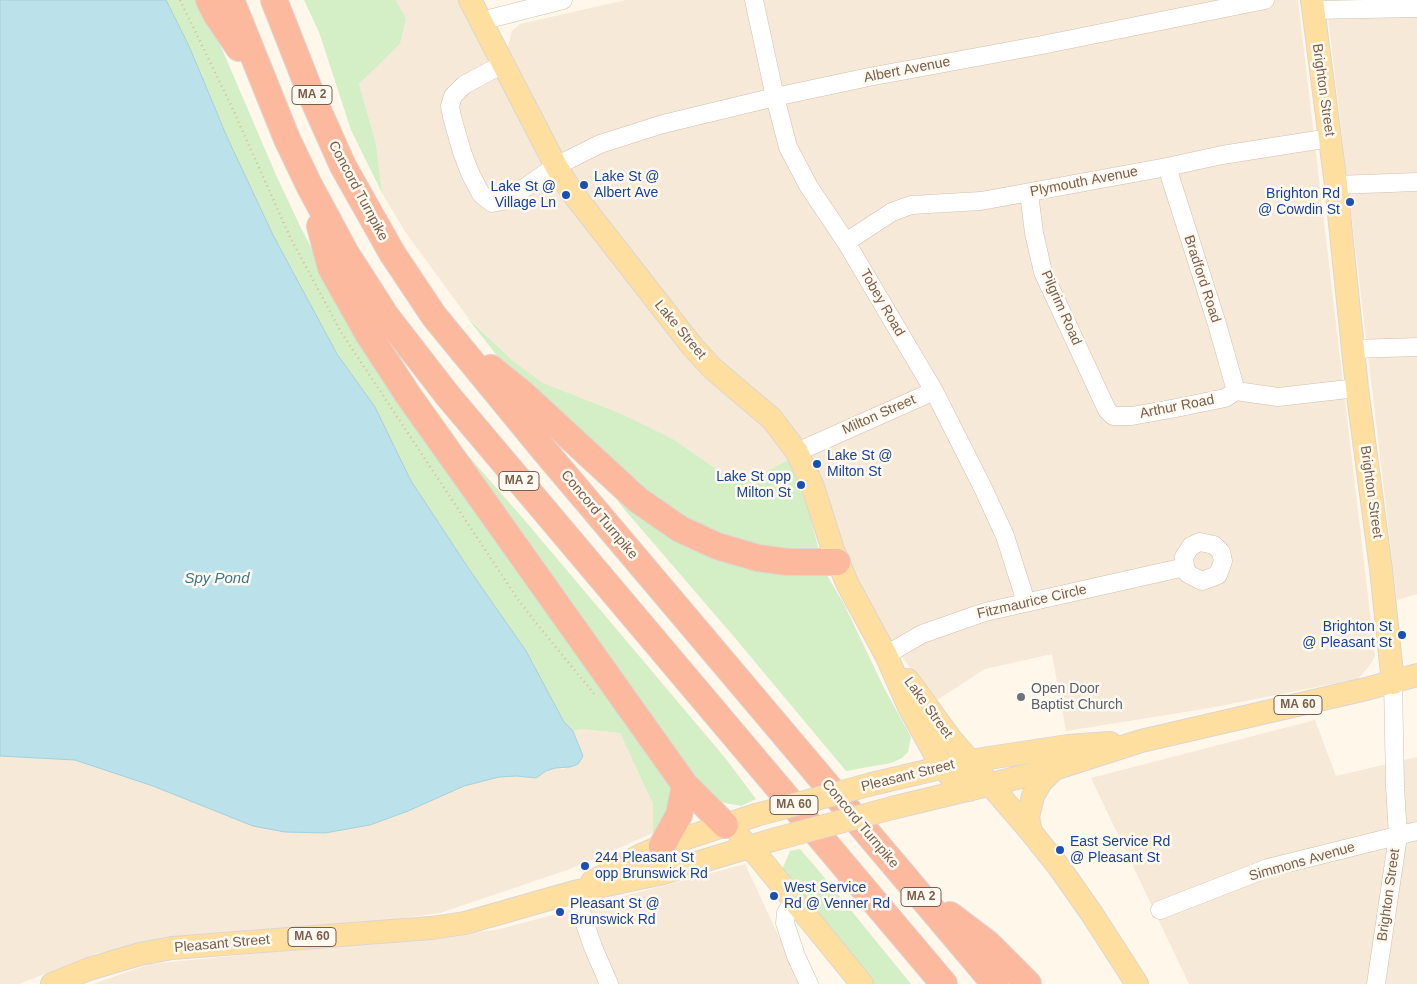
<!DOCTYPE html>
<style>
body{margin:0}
canvas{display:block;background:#fef7ea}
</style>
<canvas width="1417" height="984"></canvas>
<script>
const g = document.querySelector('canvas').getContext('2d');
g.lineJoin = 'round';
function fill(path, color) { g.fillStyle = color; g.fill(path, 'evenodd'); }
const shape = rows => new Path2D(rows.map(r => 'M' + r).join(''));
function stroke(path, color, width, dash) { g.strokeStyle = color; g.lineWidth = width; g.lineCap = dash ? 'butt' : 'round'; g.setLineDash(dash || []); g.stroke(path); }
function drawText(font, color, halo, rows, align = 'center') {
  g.font = font + ' Helvetica,sans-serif'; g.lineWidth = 5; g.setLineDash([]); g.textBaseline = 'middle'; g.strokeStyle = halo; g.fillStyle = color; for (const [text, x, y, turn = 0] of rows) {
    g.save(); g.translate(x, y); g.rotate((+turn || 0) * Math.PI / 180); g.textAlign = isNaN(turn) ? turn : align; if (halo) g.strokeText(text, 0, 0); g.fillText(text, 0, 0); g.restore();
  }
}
const residential = shape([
 [396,0,460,0,560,187,759,419,790,459,758,476,735,482,673,439,622,414,543,383,512,360,466,315,406,233,382,193,376,144,359,84,400,44,406,19],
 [626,0,1298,0,1375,656,1370,665,1358,679,1204,709,1066,731,1052,654,985,669,934,702,892,642,855,575,812,460,707,353,576,180,507,50,512,31,520,24],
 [1326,0,1417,0,1417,594,1397,600],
 [1315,720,1336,776,1417,757,1417,984,1189,984,1091,778],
 [581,729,620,733,653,804,653,833,570,869,440,913,351,925,206,934,134,946,112,953,98,953,19,984,0,984,0,756,75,760,153,786,325,833,370,825,408,811,464,786,499,777,517,776,535,778,546,771,555,768,564,769,583,756,573,731],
 [745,864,801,984,93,984,150,964,496,930]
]);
const green = shape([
 [166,0,201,0,276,175,301,228,337,298,645,744,676,796,659,829,653,833,653,804,620,733,581,729,573,731,564,722,526,651,471,572,411,481,375,407,337,354,273,235,227,137,189,46],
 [304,0,396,0,406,19,400,44,359,84,376,144,382,193,351,130,319,32],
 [466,316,512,360,543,383,622,414,673,439,735,482,758,476,790,459,807,505,820,554,774,555,679,521,512,375],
 [453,438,527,523,726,759,756,799,741,806,708,800],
 [605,484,634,506,825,572,844,604,883,686,911,737,908,752,902,758,891,763,846,771,735,638,624,509],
 [800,849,819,871,911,984,874,984,781,872,790,851]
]);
const water = shape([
 [0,0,166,0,189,46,227,137,273,235,337,354,375,407,411,481,471,572,526,651,564,722,573,731,583,756,578,764,570,767,555,768,546,771,536,778,517,776,499,777,464,786,408,811,370,825,325,833,285,832,253,826,153,786,75,760,0,756,0,0]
]);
const path = shape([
 [180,0,230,103,290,237,341,332,517,598,536,623,595,695]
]);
const minor = shape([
 [754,0,775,97,788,147,809,187,846,242,934,391,983,488,1005,536,1026,602],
 [1313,10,1417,8],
 [481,21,563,0],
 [503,64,464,85,453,96,450,106,452,117,462,152,470,173,481,194,492,203,502,201,513,196,556,166,600,144,663,124,775,97,869,77,1042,45,1265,0],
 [1167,167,1217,324,1236,391],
 [1336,185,1417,182],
 [1029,193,1034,233,1043,272,1107,410,1113,416,1132,416,1176,408,1225,398,1236,391,1278,397,1357,388],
 [846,242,892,212,911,205,981,201,1167,167,1222,155,1330,138],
 [1354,349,1417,347],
 [797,452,934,391],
 [886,655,922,634,985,612,1185,567,1188,574,1202,581,1218,575,1223,561,1221,552,1214,545,1200,542,1191,546,1184,557,1185,567],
 [574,892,593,947,609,984],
 [794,900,786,913,785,923,796,956,809,984],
 [1160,910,1268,868,1417,831],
 [1376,984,1398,836,1395,786,1393,683]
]);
const major = shape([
 [470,0,556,166,571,191,692,346,712,368,772,419,797,452,813,487,833,550,848,585,886,655,909,707,942,767,951,777,969,790],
 [1312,0,1336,185,1357,388,1381,569,1393,683],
 [908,680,950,738,1031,832,1059,867,1092,914,1137,984],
 [872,784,969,761,1068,746,1110,743],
 [892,808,1054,769,1141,741,1366,689,1417,675],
 [1031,832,1028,817,1033,796,1041,782,1054,769],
 [741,839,757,855,862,984],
 [592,882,641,855,662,846,756,815],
 [52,984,89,969,140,954,172,948,431,928,465,923,574,892,663,873,776,839]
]);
const highway = shape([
 [209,0,216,14,239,48],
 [231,0,287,139,309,185,345,252,386,316,448,396,944,984],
 [274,0,313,99,343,166,392,253,434,316,544,450,995,984],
 [320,226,331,268,367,332,408,395,685,785,725,825],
 [491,368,523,394,638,500,680,529,717,546,758,558,788,562,837,562],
 [662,846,679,815,685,785],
 [950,915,987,943,1028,984]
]);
const majorBridge = shape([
 [756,815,872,784],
 [776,839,892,808]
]);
const markers = [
 [584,185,5,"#1a4fb4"],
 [566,195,5,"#1a4fb4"],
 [1350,202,5,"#1a4fb4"],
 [817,464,5,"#1a4fb4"],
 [801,485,5,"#1a4fb4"],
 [1402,635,5,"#1a4fb4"],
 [1021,697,5,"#6b7280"],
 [1060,850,5,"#1a4fb4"],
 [585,866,5,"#1a4fb4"],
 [774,896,5,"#1a4fb4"],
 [560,912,5,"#1a4fb4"]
];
const shields = [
 [312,95,40],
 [519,481,40],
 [1298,705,48],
 [794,805,48],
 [921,897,40],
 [312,937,48]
];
const shieldNames = [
 ["MA 2",312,95],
 ["MA 2",519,481],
 ["MA 60",1298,705],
 ["MA 60",794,805],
 ["MA 2",921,897],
 ["MA 60",312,937]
];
const streetNames = [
 ["Albert Avenue",907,70,-11],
 ["Brighton Street",1323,90,82],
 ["Plymouth Avenue",1084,182,-11],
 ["Concord Turnpike",358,191,62],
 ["Bradford Road",1202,279,72],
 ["Tobey Road",882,303,60],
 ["Pilgrim Road",1061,308,66],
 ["Lake Street",680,330,50],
 ["Arthur Road",1177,407,-11],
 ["Milton Street",879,415,-24],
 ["Brighton Street",1371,492,82],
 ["Concord Turnpike",599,515,50],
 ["Fitzmaurice Circle",1032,602,-13],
 ["Lake Street",928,708,54],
 ["Pleasant Street",908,776,-14],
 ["Concord Turnpike",860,824,50],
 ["Simmons Avenue",1302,862,-16],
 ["Brighton Street",1389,895,-82],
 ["Pleasant Street",222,944,-5]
];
const transitNames = [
 ["Lake St @",594,177],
 ["Albert Ave",594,193],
 ["Lake St @",556,187,"right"],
 ["Village Ln",556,203,"right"],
 ["Brighton Rd",1340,194,"right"],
 ["@ Cowdin St",1340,210,"right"],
 ["Lake St @",827,456],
 ["Milton St",827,472],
 ["Lake St opp",791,477,"right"],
 ["Milton St",791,493,"right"],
 ["Brighton St",1392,627,"right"],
 ["@ Pleasant St",1392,643,"right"],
 ["East Service Rd",1070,842],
 ["@ Pleasant St",1070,858],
 ["244 Pleasant St",595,858],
 ["opp Brunswick Rd",595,874],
 ["West Service",784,888],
 ["Rd @ Venner Rd",784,904],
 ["Pleasant St @",570,904],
 ["Brunswick Rd",570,920]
];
const worshipNames = [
 ["Open Door",1031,689],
 ["Baptist Church",1031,705]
];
const waterNames = [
 ["Spy Pond",217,579]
];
fill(residential, '#f6e9d7');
fill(green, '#d4eec6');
fill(water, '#bbe1ea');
stroke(water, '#a1d1dd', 1);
stroke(minor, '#d2bfad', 19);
stroke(major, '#ddd5d0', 24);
stroke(highway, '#ddd5d0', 28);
stroke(path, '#dbbaa1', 2.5, [1, 4]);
stroke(minor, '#fff', 18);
stroke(major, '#ffdf9f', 22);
stroke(highway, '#fcb99d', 26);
stroke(majorBridge, '#ddd5d0', 24, []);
stroke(majorBridge, '#ffdf9f', 22);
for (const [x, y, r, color] of markers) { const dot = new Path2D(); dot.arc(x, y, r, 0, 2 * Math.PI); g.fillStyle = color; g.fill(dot); stroke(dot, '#fffaf1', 2); }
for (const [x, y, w] of shields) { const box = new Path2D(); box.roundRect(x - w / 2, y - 9.5, w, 19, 4); g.fillStyle = '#fffaf1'; g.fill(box); stroke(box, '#7c5d4a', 1); }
drawText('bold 12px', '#7c5d4a', null, shieldNames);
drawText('14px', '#7c5d4a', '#fffaf1', streetNames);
drawText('14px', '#164399', '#fffaf1', transitNames, 'left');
drawText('14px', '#5b616d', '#fffaf1', worshipNames, 'left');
drawText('italic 15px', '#3f7a89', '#fffaf1', waterNames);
</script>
